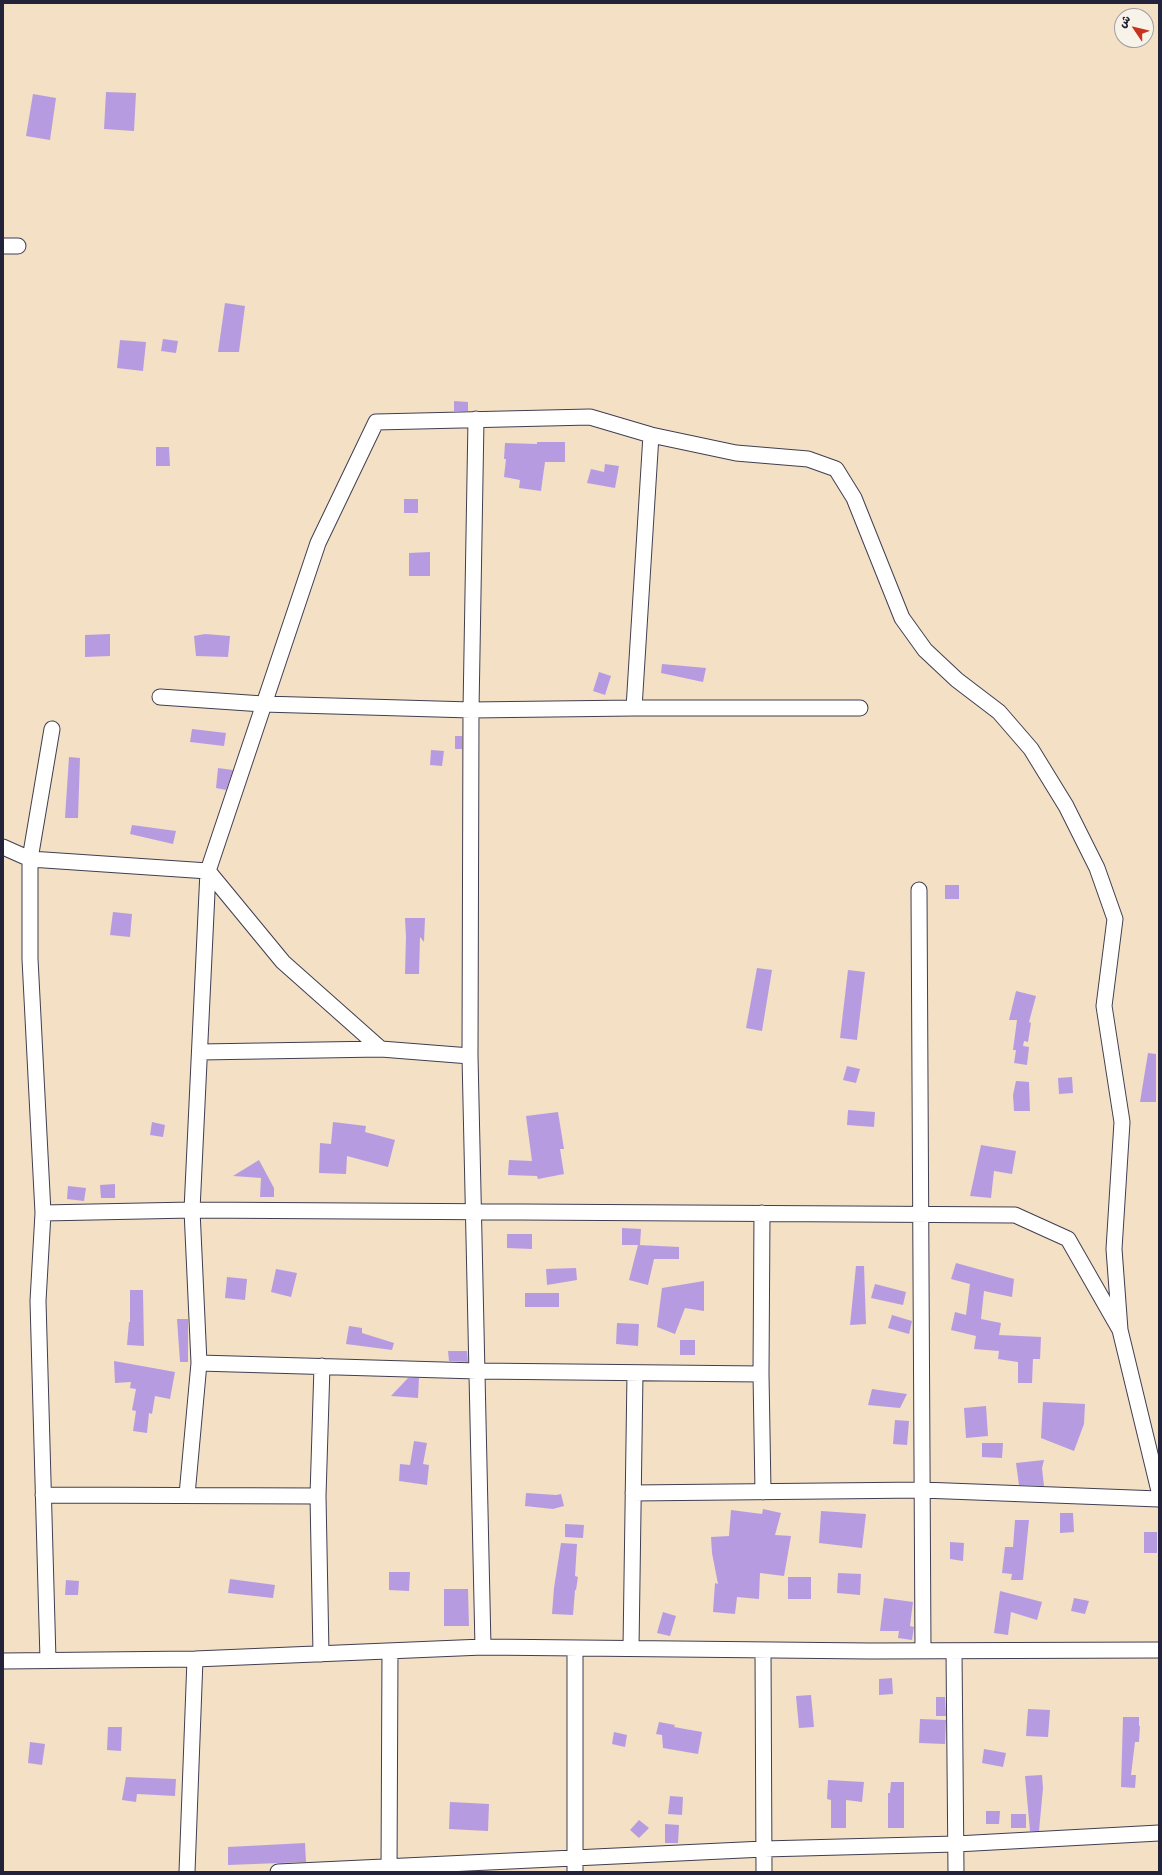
<!DOCTYPE html>
<meta charset="utf-8">
<style>
body{margin:0}
#map{position:relative;width:1162px;height:1875px;overflow:hidden;background:#f3e0c5;font-family:Pangolin,"Playpen Sans Arabic",sans-serif}
canvas{display:block}
.frame{position:absolute;inset:0;border:4px solid #22223b;pointer-events:none}
.north{position:absolute;left:1114px;top:8px;width:40px;height:40px;box-sizing:border-box;background:#f7f3e8;border:1px solid #a29fa3;border-radius:50%;rotate:305deg;font-size:11px;font-weight:700;line-height:16px;text-align:center;color:#22223b}
.north::after{content:'';display:block;margin:auto;width:14px;height:18px;background:#c8321e;clip-path:polygon(50% 0,100% 100%,50% 72%,0 100%)}
</style>
<div id="map">
<canvas width="1162" height="1875"></canvas>
<div class="frame"></div>
<div class="north">ش</div>
</div>
<script>
const g = document.querySelector('canvas').getContext('2d');
g.lineJoin = 'round';
function fill(path, color) { g.fillStyle = color; g.fill(path, 'evenodd'); }
const shape = rows => new Path2D(rows.map(r => 'M' + r).join(''));
function stroke(path, color, width, dash) { g.strokeStyle = color; g.lineWidth = width; g.lineCap = dash ? 'butt' : 'round'; g.setLineDash(dash || []); g.stroke(path); }
const building = shape([
 [106,92,136,93,134,131,104,129],
 [33,94,56,98,50,140,26,136],
 [225,303,245,306,239,352,218,352],
 [163,339,178,341,176,353,161,351],
 [120,340,146,342,143,371,117,368],
 [454,401,468,402,468,411,454,411],
 [537,442,565,442,565,462,545,462,541,491,519,488,520,480,504,477,506,459,504,459,505,443,537,444],
 [156,447,169,447,170,466,156,466],
 [605,464,619,466,615,488,587,483,591,469,604,472],
 [404,499,418,499,418,513,404,513],
 [430,552,430,576,409,576,409,553],
 [110,634,110,656,85,657,85,635],
 [205,634,230,636,228,657,196,656,194,636],
 [662,664,706,668,703,682,661,673],
 [599,672,611,676,605,695,593,691],
 [192,729,226,733,224,746,190,742],
 [455,736,462,736,462,749,455,749],
 [431,750,444,751,442,766,430,765],
 [69,757,80,758,78,818,65,818],
 [218,768,233,770,226,790,216,788],
 [132,825,176,831,173,844,130,834],
 [945,885,959,885,959,899,945,899],
 [113,912,132,914,130,937,110,935],
 [405,918,425,918,424,942,420,937,419,974,405,974,406,937],
 [757,968,772,970,762,1031,746,1028],
 [848,970,865,972,857,1040,840,1038],
 [1016,991,1036,996,1029,1022,1031,1023,1028,1042,1024,1041,1023,1046,1029,1047,1027,1065,1014,1063,1016,1050,1013,1050,1017,1020,1009,1020],
 [1148,1053,1156,1054,1156,1102,1140,1102],
 [847,1066,860,1069,856,1083,843,1080],
 [1072,1077,1073,1093,1059,1094,1058,1078],
 [1016,1081,1029,1082,1030,1111,1014,1111,1013,1095],
 [848,1110,875,1112,874,1127,847,1125],
 [558,1112,564,1149,560,1149,564,1174,538,1179,537,1176,508,1175,509,1160,532,1161,526,1116],
 [152,1122,165,1125,163,1137,150,1135],
 [333,1122,366,1126,365,1132,395,1140,388,1167,347,1156,346,1174,319,1173,320,1143,331,1144],
 [981,1145,1016,1151,1012,1174,994,1171,991,1198,970,1196],
 [259,1160,274,1188,274,1197,260,1197,261,1178,233,1176],
 [115,1184,115,1198,101,1198,100,1185],
 [68,1186,86,1188,84,1201,67,1199],
 [622,1228,641,1229,640,1245,622,1245],
 [507,1234,532,1234,532,1249,507,1248],
 [638,1245,679,1247,679,1259,654,1259,648,1285,629,1280],
 [956,1263,1014,1279,1012,1297,984,1291,981,1319,1001,1323,999,1335,1041,1337,1040,1359,1033,1359,1032,1383,1018,1383,1018,1362,998,1359,999,1351,974,1349,976,1336,951,1330,955,1312,966,1315,970,1284,951,1279],
 [856,1266,864,1266,866,1324,850,1325],
 [576,1268,577,1280,547,1285,546,1269],
 [276,1269,297,1273,291,1297,271,1292],
 [227,1277,247,1279,245,1300,225,1298],
 [704,1281,704,1311,685,1308,675,1334,657,1327,662,1288],
 [875,1284,906,1292,903,1305,871,1298],
 [130,1290,143,1290,144,1346,127,1345,129,1322,130,1322],
 [525,1293,559,1293,559,1307,525,1307],
 [892,1315,912,1321,909,1334,888,1328],
 [177,1319,188,1319,188,1362,180,1362],
 [617,1323,639,1324,638,1346,616,1344],
 [349,1326,362,1328,362,1333,394,1343,392,1350,346,1344],
 [680,1340,695,1340,695,1355,680,1355],
 [448,1351,467,1351,468,1362,449,1361],
 [114,1361,175,1372,170,1399,155,1396,152,1414,149,1413,147,1433,133,1431,136,1411,132,1410,136,1389,130,1388,131,1382,115,1383],
 [408,1378,419,1378,418,1398,391,1396],
 [872,1389,907,1394,900,1408,868,1405],
 [1043,1402,1085,1404,1084,1424,1074,1451,1041,1438],
 [986,1406,988,1436,966,1438,964,1408],
 [895,1420,909,1421,907,1445,893,1444],
 [414,1441,427,1443,423,1464,429,1465,427,1485,399,1481,400,1464,410,1465],
 [982,1443,1003,1443,1002,1458,982,1457],
 [1044,1460,1042,1468,1044,1486,1019,1485,1016,1463],
 [526,1493,556,1495,561,1494,564,1506,553,1509,525,1506],
 [763,1509,781,1513,775,1535,791,1536,784,1576,760,1573,759,1599,737,1597,735,1614,713,1612,715,1583,718,1584,712,1553,711,1537,729,1536,731,1510,762,1514],
 [821,1511,866,1514,862,1548,819,1543],
 [1060,1513,1073,1513,1074,1532,1060,1533],
 [1015,1520,1029,1520,1023,1580,1011,1580,1012,1574,1002,1573,1005,1547,1013,1547],
 [565,1524,584,1525,583,1538,565,1537],
 [1144,1532,1157,1532,1157,1553,1144,1553],
 [950,1542,964,1543,963,1561,950,1559],
 [561,1543,577,1544,575,1576,578,1577,576,1590,575,1590,573,1615,552,1614,554,1588],
 [389,1572,410,1572,409,1591,389,1590],
 [838,1573,861,1574,860,1595,837,1593],
 [788,1577,811,1577,811,1599,788,1599],
 [230,1579,275,1585,273,1598,228,1593],
 [66,1580,79,1581,78,1595,65,1595],
 [444,1589,468,1589,469,1626,444,1626],
 [1000,1591,1042,1602,1037,1620,1011,1612,1008,1635,994,1633],
 [884,1598,913,1602,910,1626,914,1627,912,1640,898,1638,899,1631,880,1631],
 [1074,1598,1089,1601,1085,1614,1071,1611],
 [663,1612,676,1616,670,1636,657,1633],
 [892,1678,893,1694,879,1695,879,1679],
 [811,1695,814,1727,799,1728,796,1696],
 [936,1697,945,1697,946,1716,936,1716],
 [1028,1709,1050,1710,1048,1737,1026,1736],
 [1123,1717,1139,1717,1139,1726,1140,1726,1139,1742,1135,1742,1131,1775,1136,1775,1135,1788,1121,1787],
 [920,1719,946,1720,945,1744,919,1743],
 [659,1722,675,1725,674,1727,702,1732,698,1754,663,1748,662,1735,656,1734],
 [108,1727,122,1727,121,1751,107,1750],
 [614,1732,627,1735,625,1747,612,1744],
 [30,1742,45,1744,42,1765,28,1763],
 [984,1749,1006,1753,1003,1767,982,1763],
 [1042,1775,1043,1788,1039,1831,1030,1831,1025,1776],
 [126,1777,176,1779,175,1796,137,1794,136,1802,122,1800],
 [828,1780,864,1782,862,1802,846,1800,846,1828,831,1828,831,1800,827,1799],
 [891,1782,904,1782,904,1828,888,1828,888,1793,890,1793],
 [670,1796,683,1797,682,1815,668,1814],
 [450,1802,489,1804,488,1831,449,1829],
 [986,1811,1000,1811,999,1824,986,1824],
 [1011,1814,1026,1814,1026,1828,1011,1828],
 [639,1820,649,1828,639,1838,630,1830],
 [665,1824,679,1825,678,1843,665,1843],
 [305,1843,306,1862,228,1865,228,1847]
]);
const street = shape([
 [3,246,18,246],
 [476,419,471,710,470,1056,483,1647],
 [160,697,263,704,471,710,634,708,860,708],
 [634,708,651,435],
 [3,847,30,859,208,871,283,962,381,1049,470,1056],
 [919,890,923,1651],
 [200,1052,381,1049],
 [43,1213,192,1210,1015,1215,1068,1239,1120,1330,1159,1491],
 [762,1213,761,1374,763,1492],
 [199,1363,477,1371,761,1374],
 [633,1493,922,1490,1159,1499],
 [43,1495,318,1496],
 [187,1495,199,1363,192,1210,208,871,318,543,376,422,590,417,651,435,736,453,808,459,836,469,854,498,902,618,925,650,957,680,999,712,1031,749,1066,806,1097,868,1115,919,1104,1006,1122,1122,1114,1249,1120,1330],
 [575,1648,575,1872],
 [631,1648,635,1373],
 [763,1650,764,1872],
 [954,1651,956,1872],
 [321,1654,318,1496,322,1366],
 [48,1660,38,1301,43,1213,30,959,30,859,52,729],
 [3,1661,195,1659,483,1647,870,1651,1159,1650],
 [187,1872,195,1659],
 [278,1872,764,1849,956,1844,1159,1833],
 [389,1872,390,1651]
]);
fill(building, '#b79be1');
stroke(street, '#413e50', 17);
stroke(street, '#fff', 15);
</script>
